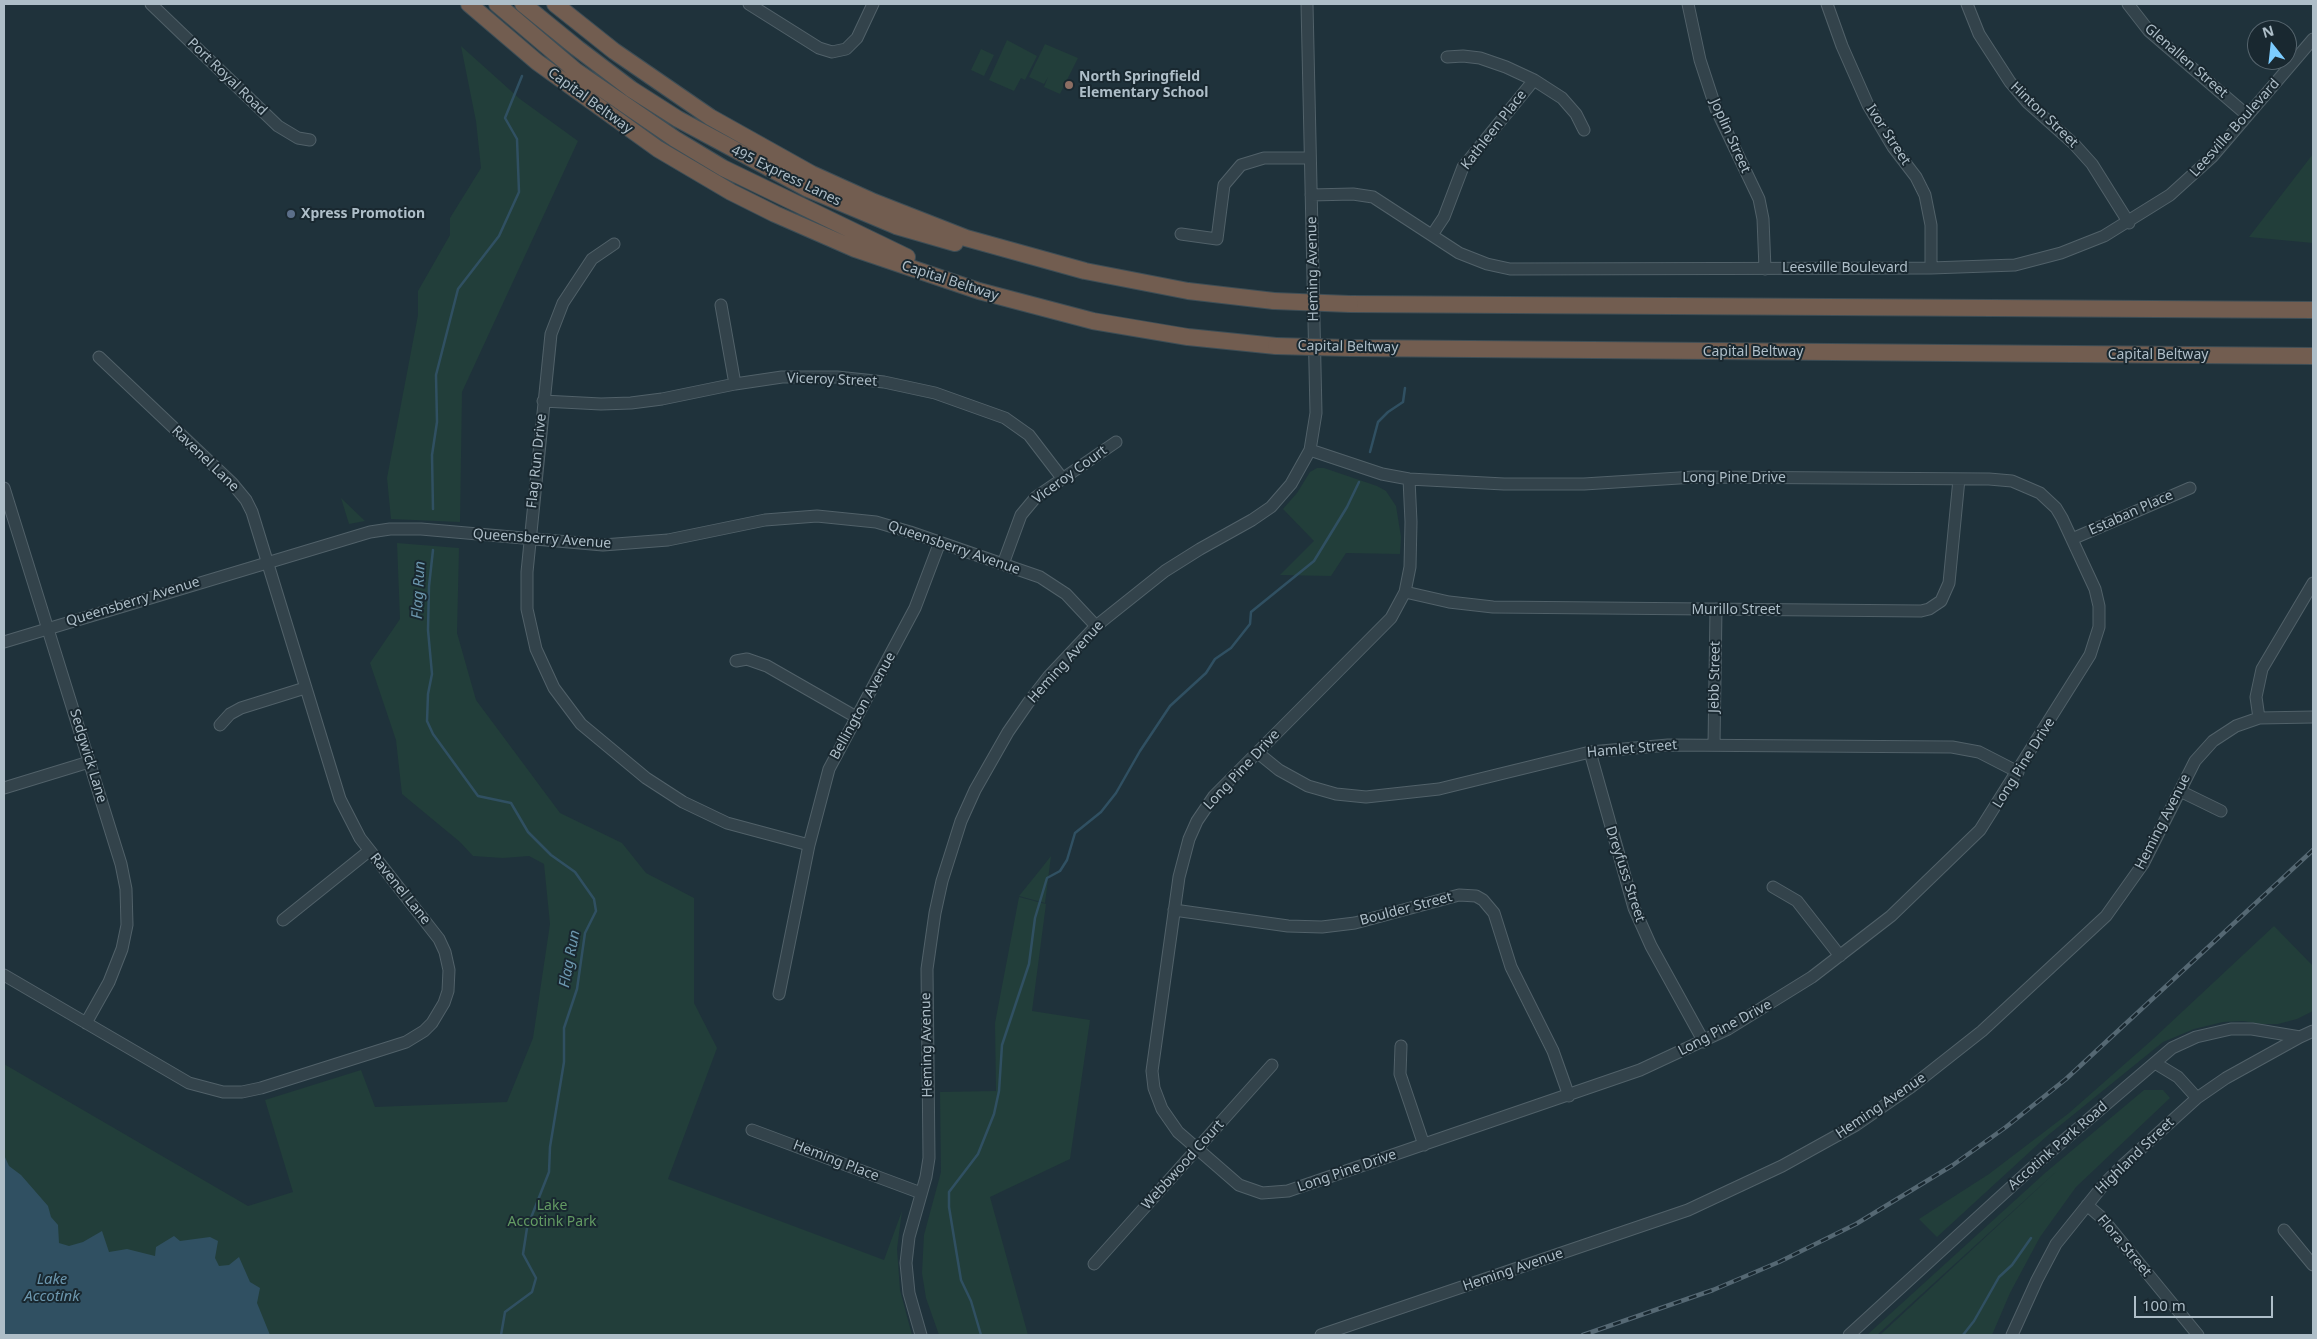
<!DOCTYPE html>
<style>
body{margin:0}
#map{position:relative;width:2317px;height:1339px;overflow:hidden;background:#1f323b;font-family:"Noto Sans",sans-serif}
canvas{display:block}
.frame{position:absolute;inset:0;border:5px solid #aebec8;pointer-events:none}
.north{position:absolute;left:2247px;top:20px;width:50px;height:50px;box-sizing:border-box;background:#192830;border:1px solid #55646d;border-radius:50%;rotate:344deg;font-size:14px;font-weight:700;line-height:20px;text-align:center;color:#aebec8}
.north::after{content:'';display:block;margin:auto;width:18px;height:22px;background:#7cccff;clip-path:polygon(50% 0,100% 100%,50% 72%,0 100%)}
.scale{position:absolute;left:2134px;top:1296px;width:139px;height:22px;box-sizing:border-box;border:2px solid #aebec8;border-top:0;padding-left:6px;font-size:15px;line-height:18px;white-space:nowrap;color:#aebec8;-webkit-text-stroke:4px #192830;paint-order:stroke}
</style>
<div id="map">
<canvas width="2317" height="1339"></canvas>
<div class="frame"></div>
<div class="north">N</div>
<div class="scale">100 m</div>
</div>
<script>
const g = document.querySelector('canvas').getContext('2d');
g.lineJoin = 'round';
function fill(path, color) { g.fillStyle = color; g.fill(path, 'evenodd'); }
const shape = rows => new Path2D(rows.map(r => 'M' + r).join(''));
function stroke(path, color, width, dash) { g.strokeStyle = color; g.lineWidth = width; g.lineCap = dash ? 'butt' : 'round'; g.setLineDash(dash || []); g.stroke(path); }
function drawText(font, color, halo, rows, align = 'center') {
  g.font = font + ' "Noto Sans",sans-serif'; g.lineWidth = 4; g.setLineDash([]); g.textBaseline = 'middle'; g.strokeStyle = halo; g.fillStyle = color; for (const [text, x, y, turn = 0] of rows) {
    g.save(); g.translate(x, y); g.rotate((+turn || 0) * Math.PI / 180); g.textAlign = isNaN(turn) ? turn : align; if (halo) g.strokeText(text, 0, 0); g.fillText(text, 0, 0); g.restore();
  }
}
const green = shape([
 [1007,40,1037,56,1025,80,1021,78,1014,91,989,80],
 [1045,44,1078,58,1060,94,1044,87,1048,77,1044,84,1029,77],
 [461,46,520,99,578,141,462,392,460,522,391,519,387,478,418,315,418,291,450,235,450,218,481,168,476,121],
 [981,49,994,55,984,76,971,70],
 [2313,154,2313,243,2249,237],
 [1317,468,1324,468,1377,486,1386,491,1396,506,1401,537,1400,554,1346,553,1331,576,1280,575,1314,541,1283,509,1297,493,1310,472],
 [341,498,365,521,349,524],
 [397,543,459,548,457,633,476,700,560,813,622,843,646,873,694,898,694,1003,717,1048,668,1179,884,1260,902,1211,897,1249,900,1290,912,1335,4,1335,4,1064,248,1206,293,1192,265,1100,361,1070,375,1107,507,1102,533,1038,550,924,544,864,529,856,503,858,473,856,460,842,402,794,396,740,370,663,400,619],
 [1051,856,1045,903,1019,896,1040,870],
 [1019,897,1046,904,1032,1011,1090,1020,1070,1159,990,1197,1028,1335,939,1335,926,1298,922,1273,924,1235,941,1172,940,1092,996,1091,995,1023],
 [2274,926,2313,966,2313,1011,2297,1019,2278,1024,2262,1024,2243,1021,2223,1022,2194,1029,2163,1042,2047,1136,1937,1237,1919,1219,1989,1174,2069,1113,2152,1040],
 [2144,1090,2163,1090,2170,1098,2076,1187,2040,1237,2010,1293,1992,1335,1880,1335,2059,1169,1877,1335,1867,1335,2045,1173]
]);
const water = shape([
 [4,1155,9,1166,21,1175,48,1206,51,1217,58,1225,59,1243,69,1246,83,1242,102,1231,109,1252,127,1249,155,1256,156,1247,174,1236,180,1241,210,1237,218,1241,215,1258,219,1266,229,1265,239,1257,250,1282,260,1288,257,1303,270,1335,4,1335]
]);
const stream = shape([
 [1370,452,1378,422,1388,412,1403,402,1405,388],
 [433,509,432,455,437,422,436,375,458,289,499,236,519,192,517,139,505,118,522,76],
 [433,550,429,586,428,630,432,674,428,694,427,721,433,734,478,796,511,803,528,832,551,855,575,872,594,899,596,911,585,933,577,989,564,1028,564,1062,550,1147,549,1172,527,1228,523,1254,536,1278,532,1292,505,1312,501,1335],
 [981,1335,971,1301,961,1280,949,1207,949,1192,978,1154,994,1114,999,1091,1002,1045,1029,964,1035,918,1047,878,1060,871,1067,860,1075,833,1101,812,1116,793,1140,751,1170,706,1206,673,1215,659,1231,648,1250,624,1251,612,1314,561,1347,507,1359,482],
 [1963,1335,1974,1321,1999,1277,2012,1265,2031,1238]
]);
const minor = shape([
 [151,4,278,126,298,138,310,140],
 [749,4,819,48,832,52,846,49,857,38,873,4],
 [1688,4,1700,60,1716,109,1759,199,1763,219,1765,269],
 [1827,4,1842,46,1868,105,1893,147,1916,177,1925,195,1931,225,1931,268],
 [1967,4,1979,34,2010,82,2028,103,2074,144,2092,164,2129,223],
 [2128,4,2149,31,2247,115],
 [1447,57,1463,56,1480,58,1506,67,1534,80,1562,98,1576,114,1584,130],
 [1311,195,1353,194,1373,197,1459,253,1487,264,1510,269,1931,268,2015,265,2061,253,2104,236,2170,195,2212,157,2313,39],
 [1181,234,1217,239,1224,185,1241,165,1264,158,1310,158],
 [1432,235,1444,217,1463,167,1534,80],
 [614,244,592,259,563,303,551,334,527,572,527,609,536,649,554,688,581,724,646,778,683,802,727,823,809,845],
 [721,305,735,384],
 [543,401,601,404,631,403,662,399,735,384,782,377,837,377,884,382,935,393,1005,418,1029,435,1062,478],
 [1310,450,1382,474,1409,479,1504,484,1584,484,1695,477,1989,479,2012,481,2040,493,2056,508,2062,518,2095,589,2099,606,2099,627,2090,655,1980,830,1891,916,1812,977,1728,1029,1640,1070,1288,1191,1262,1193,1239,1185,1178,1132,1162,1109,1154,1088,1152,1071,1179,877,1189,839,1197,821,1214,796,1391,618,1405,592,1410,567,1411,522,1409,479],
 [4,488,121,864,126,889,127,925,122,949,109,982,86,1023],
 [2072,539,2190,488],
 [1003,564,1021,515,1036,497,1116,442],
 [1405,592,1449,602,1493,607,1921,611,1929,609,1941,601,1949,583,1959,479],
 [4,642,370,532,390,529,421,529,603,545,668,540,765,520,817,516,876,522,910,532,1040,577,1066,594,1096,626],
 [736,661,747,659,767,666,856,717],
 [2259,718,2256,697,2262,669,2313,583],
 [220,725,230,714,241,708,305,688],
 [1714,745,1716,609],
 [1590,752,1634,908,1651,946,1704,1042],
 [1258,753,1279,770,1308,786,1336,794,1366,797,1439,789,1590,752,1668,745,1952,747,1979,752,2018,772],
 [4,788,89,762],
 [2180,791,2221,811],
 [1773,887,1797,901,1840,956],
 [1174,910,1288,926,1322,927,1355,923,1459,895,1476,896,1483,900,1494,913,1511,967,1553,1051,1569,1096],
 [283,920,369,851],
 [4,975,189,1083,223,1092,242,1092,261,1088,406,1042,424,1031,432,1023,444,1003,448,991,449,970,445,952,439,939,360,838,340,799,252,512,246,500,232,483,99,357],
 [779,994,809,845,829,769,915,608,940,542],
 [1401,1046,1400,1074,1424,1145],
 [2155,1063,2178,1077,2197,1098],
 [752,1130,921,1193],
 [2087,1205,2102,1218,2198,1335],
 [2284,1230,2313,1265],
 [1094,1264,1272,1065],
 [921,1335,909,1293,906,1263,909,1237,926,1177,929,1158,927,969,935,913,942,881,961,821,975,790,1008,732,1028,703,1049,676,1096,626,1165,571,1200,549,1252,520,1271,507,1291,484,1310,450,1316,413,1307,4],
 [1321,1335,1688,1210,1782,1166,1856,1125,1911,1087,1982,1031,2106,916,2143,864,2195,761,2213,741,2236,726,2259,718,2313,717],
 [1849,1335,2035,1165,2172,1048,2196,1037,2231,1029,2252,1029,2300,1037],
 [2012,1335,2037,1280,2056,1244,2105,1183,2123,1165,2197,1098,2226,1078,2300,1037,2313,1031]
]);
const highway = shape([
 [469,4,537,62,658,149,731,192,775,214,855,249,979,291,1093,321,1188,337,1276,346],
 [497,4,576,71,675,139,723,168,907,257],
 [523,4,577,48,631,89,678,119,808,189,896,226,955,243],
 [555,4,614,51,710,117,812,174,874,202,966,238,1085,271,1188,291,1274,301],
 [1350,304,2313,310],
 [1351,348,2313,356]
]);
const rail = shape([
 [1583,1335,1713,1290,1779,1262,1856,1224,1953,1165,2006,1127,2066,1079,2313,850]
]);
const highwayBridge = shape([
 [1274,301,1350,304],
 [1276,346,1351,348]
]);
const markers = [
 [1069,85,5,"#8d6e63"],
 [291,214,5,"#5c6f8a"]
];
const streetNames = [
 ["Glenallen Street",2186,61,41],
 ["Port Royal Road",227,77,44],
 ["Capital Beltway",590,101,36],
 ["Hinton Street",2044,115,44],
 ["Leesville Boulevard",2235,128,-48],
 ["Kathleen Place",1494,130,-52],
 ["Ivor Street",1888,135,57],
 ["Joplin Street",1730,136,66],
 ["495 Express Lanes",786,176,26],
 ["Leesville Boulevard",1845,268],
 ["Heming Avenue",1313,269,-91],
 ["Capital Beltway",950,281,18],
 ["Capital Beltway",1348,347,1],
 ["Capital Beltway",1753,352],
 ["Capital Beltway",2158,355],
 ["Viceroy Street",832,380,2],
 ["Ravenel Lane",205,459,44],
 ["Flag Run Drive",537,461,-84],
 ["Viceroy Court",1070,475,-36],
 ["Long Pine Drive",1734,478],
 ["Estaban Place",2131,513,-24],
 ["Queensberry Avenue",542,539,4],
 ["Queensberry Avenue",954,548,19],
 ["Queensberry Avenue",133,602,-17],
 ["Murillo Street",1736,610],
 ["Heming Avenue",1066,662,-48],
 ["Jebb Street",1715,677,-89],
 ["Bellington Avenue",863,706,-61],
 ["Hamlet Street",1632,749,-5],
 ["Sedgwick Lane",88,756,73],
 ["Long Pine Drive",2024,763,-58],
 ["Long Pine Drive",1242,770,-47],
 ["Heming Avenue",2163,822,-63],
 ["Dreyfuss Street",1625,874,72],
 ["Ravenel Lane",400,889,51],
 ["Boulder Street",1406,909,-15],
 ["Long Pine Drive",1725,1028,-28],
 ["Heming Avenue",927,1045,-91],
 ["Heming Avenue",1881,1106,-34],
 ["Accotink Park Road",2058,1146,-41],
 ["Highland Street",2135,1156,-44],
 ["Heming Place",836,1161,21],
 ["Webbwood Court",1183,1165,-48],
 ["Long Pine Drive",1347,1171,-19],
 ["Flora Street",2124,1246,50],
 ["Heming Avenue",1513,1270,-19]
];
const poiNames = [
 ["North Springfield",1079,77],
 ["Elementary School",1079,93],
 ["Xpress Promotion",301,214]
];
const parkNames = [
 ["Lake",552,1206],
 ["Accotink Park",552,1222]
];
const waterNames = [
 ["Flag Run",419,590,-87],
 ["Flag Run",570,959,-79],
 ["Lake",52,1280],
 ["Accotink",52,1297]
];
fill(green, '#223e3a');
fill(water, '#305062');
stroke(stream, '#305062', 2.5);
stroke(minor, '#516169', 13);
stroke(highway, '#3e4e56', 18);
stroke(minor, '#33434b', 11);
stroke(highway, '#725d50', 16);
stroke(rail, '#556873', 4.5);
stroke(rail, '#192830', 2.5, [8]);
stroke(highwayBridge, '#3e4e56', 18, []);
stroke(highwayBridge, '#725d50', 16);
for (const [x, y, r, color] of markers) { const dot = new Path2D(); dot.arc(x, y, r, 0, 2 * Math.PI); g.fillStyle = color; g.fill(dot); stroke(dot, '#192830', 2); }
drawText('14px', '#aebec8', '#192830', streetNames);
drawText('bold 14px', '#aebec8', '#192830', poiNames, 'left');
drawText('14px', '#639b63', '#192830', parkNames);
drawText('italic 15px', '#6c97ae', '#192830', waterNames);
</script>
